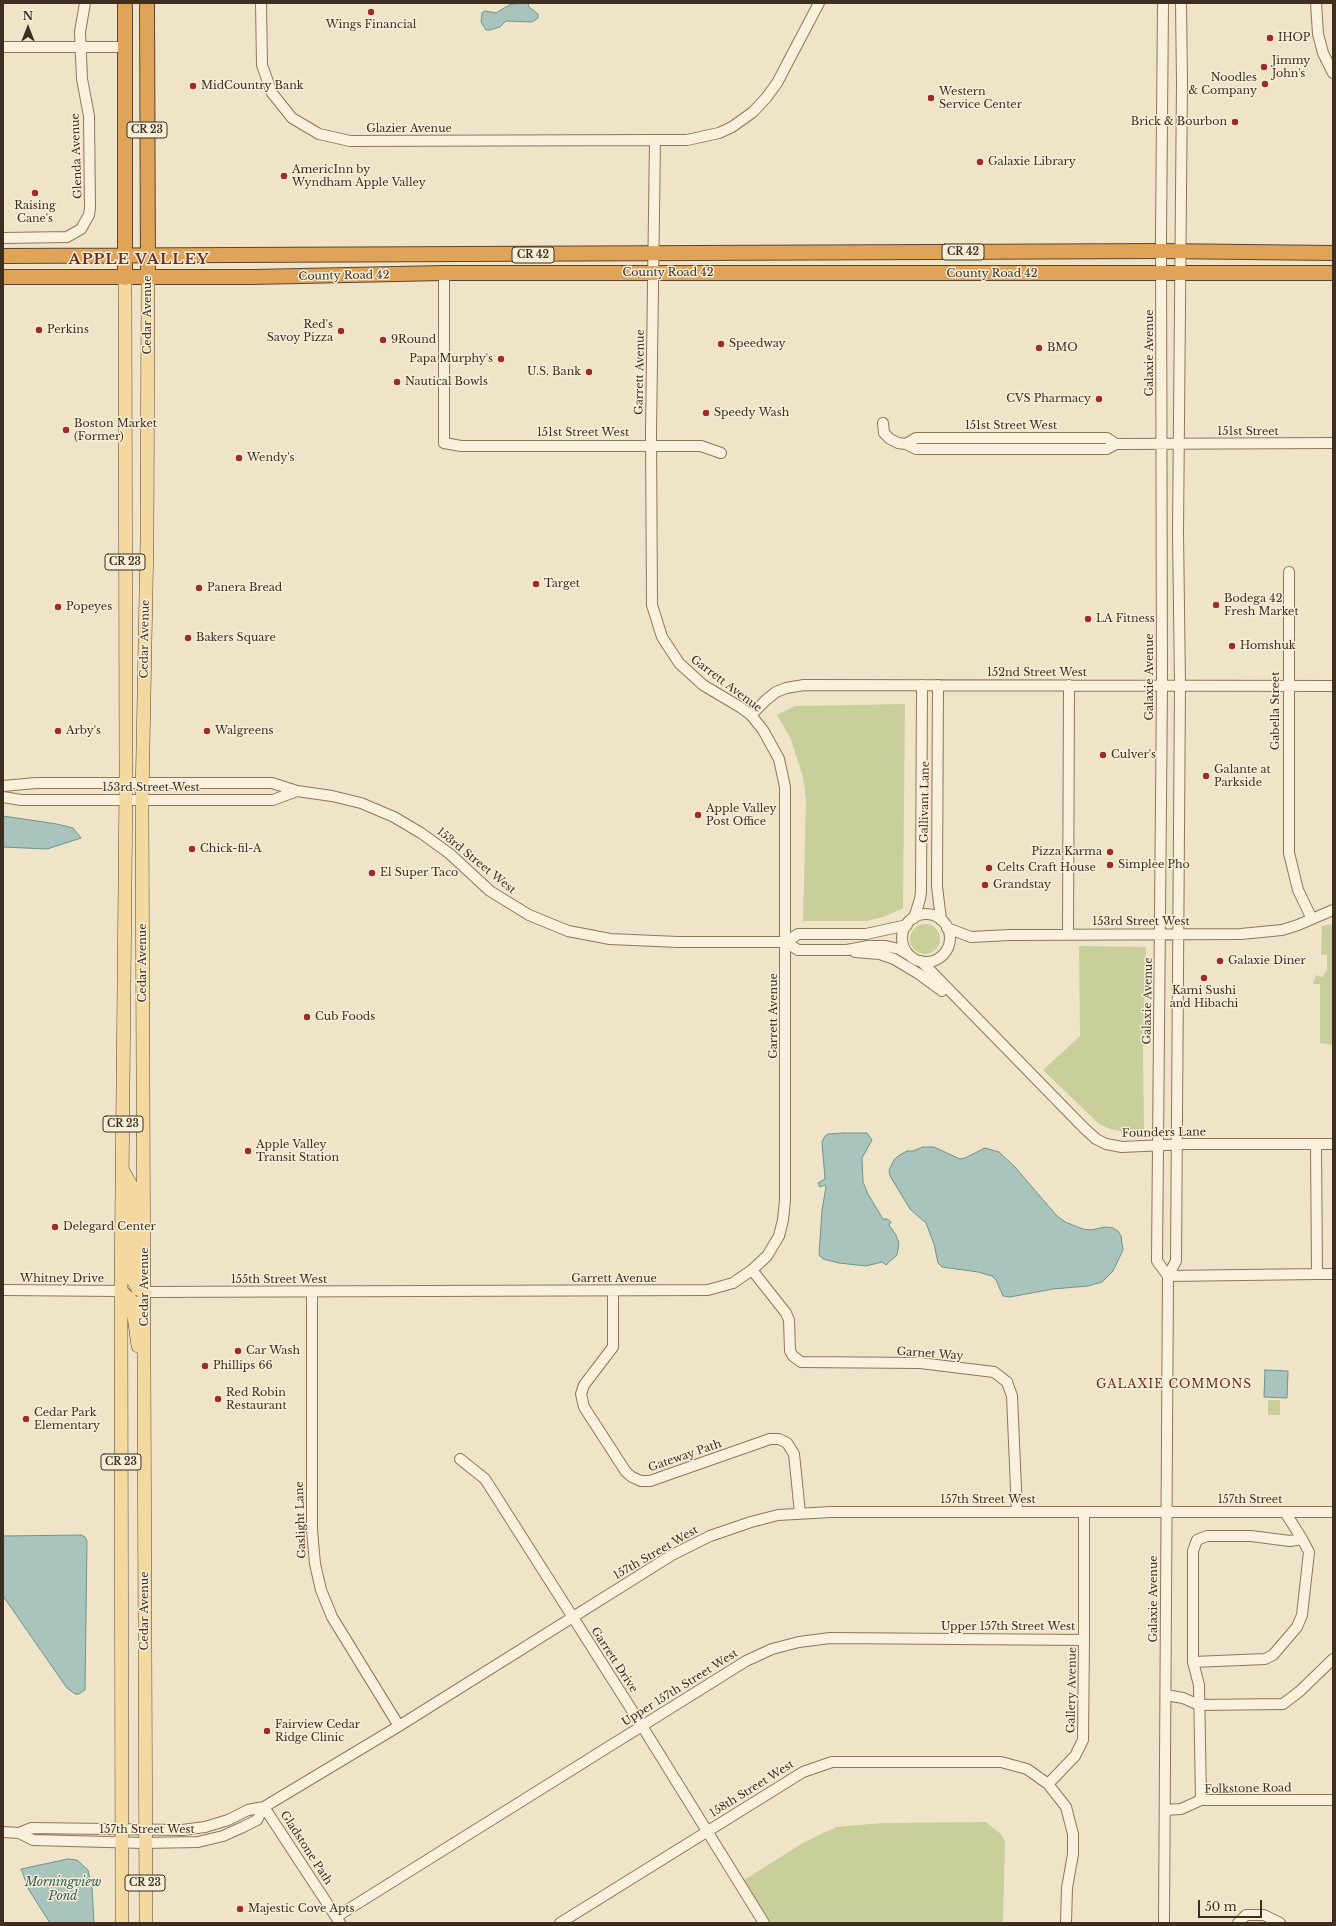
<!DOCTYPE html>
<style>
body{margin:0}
#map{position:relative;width:1336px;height:1926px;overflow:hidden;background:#f0e4c8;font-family:"Libre Baskerville",serif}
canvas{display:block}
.frame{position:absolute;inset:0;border:4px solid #3d2e20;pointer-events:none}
.north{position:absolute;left:8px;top:8px;width:40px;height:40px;-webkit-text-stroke:3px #f7eed8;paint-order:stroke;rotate:0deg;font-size:11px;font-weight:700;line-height:16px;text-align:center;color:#3d2e20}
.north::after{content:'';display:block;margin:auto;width:14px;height:18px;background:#3d2e20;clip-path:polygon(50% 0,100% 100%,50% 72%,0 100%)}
.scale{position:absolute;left:1198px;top:1900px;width:64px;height:18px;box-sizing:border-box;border:2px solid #3d2e20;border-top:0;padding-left:5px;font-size:12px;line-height:14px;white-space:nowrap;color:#3d2e20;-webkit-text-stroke:3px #f7eed8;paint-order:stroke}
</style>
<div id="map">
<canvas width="1336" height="1926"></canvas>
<div class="frame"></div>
<div class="north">N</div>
<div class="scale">50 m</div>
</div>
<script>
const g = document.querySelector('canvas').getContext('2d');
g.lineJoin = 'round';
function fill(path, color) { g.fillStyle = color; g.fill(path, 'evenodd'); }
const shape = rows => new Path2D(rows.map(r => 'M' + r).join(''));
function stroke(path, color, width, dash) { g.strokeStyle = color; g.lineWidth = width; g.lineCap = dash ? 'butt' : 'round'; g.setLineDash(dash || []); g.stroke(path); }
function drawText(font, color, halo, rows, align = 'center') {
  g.font = font + ' "Libre Baskerville",serif'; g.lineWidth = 3; g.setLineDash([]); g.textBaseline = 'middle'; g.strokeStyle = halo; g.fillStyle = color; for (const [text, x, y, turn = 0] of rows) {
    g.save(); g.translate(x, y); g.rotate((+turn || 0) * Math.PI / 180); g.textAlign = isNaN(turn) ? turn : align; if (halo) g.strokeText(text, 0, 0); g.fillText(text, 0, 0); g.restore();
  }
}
const green = shape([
 [905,704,903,908,886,916,867,921,803,921,806,800,803,777,790,737,777,715,795,706],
 '910 939a15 15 0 1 1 30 0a15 15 0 1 1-30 0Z',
 [1333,924,1333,1045,1320,1043,1320,984,1313,984,1316,975,1322,977,1327,970,1327,955,1321,954,1322,926],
 [1079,946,1146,947,1143,1053,1144,1131,1120,1131,1110,1129,1099,1124,1043,1070,1080,1036],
 [1268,1400,1280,1400,1280,1415,1268,1415],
 [986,1822,1001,1834,1005,1842,1003,1923,771,1923,744,1880,803,1843,836,1827,883,1823]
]);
const water = shape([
 [528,3,529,7,538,14,538,18,532,22,506,21,500,27,490,30,486,30,481,22,482,13,485,11,496,13,511,4,528,3],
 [3,816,57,824,73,828,81,838,47,849,3,847,3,816],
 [843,1133,867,1133,872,1140,862,1158,863,1182,868,1194,883,1219,887,1219,891,1222,889,1225,896,1235,899,1243,897,1255,886,1265,882,1262,866,1266,839,1263,823,1259,819,1255,822,1210,826,1187,825,1185,820,1187,818,1183,825,1179,822,1142,825,1136,828,1134,843,1133],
 [923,1147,934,1147,960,1159,965,1158,985,1148,999,1152,1015,1167,1057,1216,1065,1222,1083,1229,1091,1230,1105,1227,1113,1228,1118,1231,1121,1236,1123,1250,1113,1271,1102,1282,1088,1286,1053,1289,1010,1297,1003,1296,996,1280,992,1276,978,1272,942,1267,938,1263,934,1244,926,1223,910,1209,890,1176,889,1170,894,1160,898,1156,907,1151,913,1151,923,1147],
 [1265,1370,1288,1371,1287,1398,1264,1397,1265,1370],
 [81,1535,85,1537,87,1541,85,1690,79,1694,75,1694,67,1688,3,1596,3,1536,81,1535],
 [68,1859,77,1860,88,1870,92,1888,94,1923,50,1923,29,1890,21,1869,68,1859]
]);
const minor = shape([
 [261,3,262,65,272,93,292,118,319,134,350,141,655,140,687,140,719,133,732,127,753,112,766,98,777,83,819,3],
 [1163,3,1161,236,1162,685,1157,1261,1168,1276],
 [1316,3,1318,34,1323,53,1333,73],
 [3,47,125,47],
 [3,238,67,237,81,229,89,215,90,208,89,116,82,79,80,32,85,3],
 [444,273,444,443,461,446,701,446,721,453],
 [883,423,884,433,890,439,898,443,906,444,916,449,1107,449,1116,444,1333,443],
 [906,444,916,438,1107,438,1116,444],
 [1289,572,1289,853,1298,890,1312,919],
 [938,685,937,886,941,920],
 [751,715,766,700,776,692,786,688,804,685,1333,686],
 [3,786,36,783,272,783,297,791,332,796,361,803,394,817,421,833,450,854,490,891,529,915,568,931,610,939,678,942,786,942,798,934,866,934,907,925],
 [3,797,21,800,273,800,297,791],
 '902 938a24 24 0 1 1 48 0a24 24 0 1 1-48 0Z',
 [914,918,920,899,921,892,922,685],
 [947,928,971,937,1010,935,1241,934,1282,930,1298,925,1333,910],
 [1068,934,1069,685],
 [786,942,798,950,847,950,868,946,886,946,899,949,909,955],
 [855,952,880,954,894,959,919,974,942,991],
 [921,961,1083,1127,1096,1139,1106,1144,1122,1147,1187,1144,1333,1144],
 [752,1270,786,1313,789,1320,790,1351,793,1356,801,1362,920,1363,994,1372,1007,1382,1012,1396,1017,1512],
 [1317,1274,1333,1274],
 [1168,1276,1317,1274,1316,1144],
 [3,1290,121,1291],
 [613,1291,613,1347,584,1385,581,1394,584,1407,626,1472,632,1477,641,1481,650,1481,770,1439,779,1439,787,1443,794,1454,800,1513],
 [145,1292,708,1290,733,1283,752,1270,767,1256,779,1236,783,1220,785,1200,785,787,779,759,763,730,751,715,740,707,703,685,679,663,662,637,652,605,651,432,655,140],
 [312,1292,312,1530,315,1564,321,1590,332,1617,399,1726],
 [460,1459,485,1479,642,1726,764,1923],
 [1193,1662,1265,1659,1273,1655,1297,1627,1302,1615,1309,1552,1302,1539,1285,1512],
 [1166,1695,1183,1698,1199,1705,1283,1704,1300,1691,1333,1659],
 [1048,1784,1075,1756,1083,1740,1084,1640,1084,1512],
 [1201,1800,1199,1685,1193,1662,1193,1551,1197,1540,1207,1536,1251,1536,1290,1541,1302,1539],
 [264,1807,340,1923],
 [1165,1810,1181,1809,1201,1800,1333,1800],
 [3,1832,19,1833,31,1828,182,1830,205,1827,228,1820,248,1810,264,1807,399,1726,672,1555,710,1536,751,1522,778,1515,831,1512,1333,1512],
 [19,1833,33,1840,144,1843,198,1842,223,1836,243,1827,257,1820,264,1807],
 [336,1917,746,1661,772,1649,799,1642,830,1638,1084,1640],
 [560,1923,803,1772,832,1762,1001,1762,1027,1769,1048,1784,1066,1807,1073,1834,1073,1854,1067,1888,1066,1923],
 [1164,1923,1168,1276,1176,1261,1180,685,1178,531,1182,82,1181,3],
 [1238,1923,1246,1915,1264,1915,1280,1923]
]);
const major = shape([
 [123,1171,132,1187,131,1244,134,1282,138,1289,145,1292],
 [121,1291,132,1301,138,1346],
 [122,1923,121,1291,126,783,125,278],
 [146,1923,142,799,147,540,148,278]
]);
const highway = shape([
 [125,3,125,278],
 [147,3,148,278],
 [3,256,1161,251,1333,253],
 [3,277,252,277,444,273,1333,273]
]);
const markers = [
 [371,12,4,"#9e2a2b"],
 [1270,38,4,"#9e2a2b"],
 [1264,67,4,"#9e2a2b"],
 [1265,84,4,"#9e2a2b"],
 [193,86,4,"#9e2a2b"],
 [931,98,4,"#9e2a2b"],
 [1235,122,4,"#9e2a2b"],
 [980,162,4,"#9e2a2b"],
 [284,176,4,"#9e2a2b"],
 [35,193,4,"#9e2a2b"],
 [39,330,4,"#9e2a2b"],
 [341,331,4,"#9e2a2b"],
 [383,340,4,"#9e2a2b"],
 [721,344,4,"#9e2a2b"],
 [1039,348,4,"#9e2a2b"],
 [501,359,4,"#9e2a2b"],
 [589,372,4,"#9e2a2b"],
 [397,382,4,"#9e2a2b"],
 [1099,399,4,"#9e2a2b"],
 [706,413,4,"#9e2a2b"],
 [66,430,4,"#9e2a2b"],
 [239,458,4,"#9e2a2b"],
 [536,584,4,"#9e2a2b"],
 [199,588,4,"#9e2a2b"],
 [1216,605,4,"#9e2a2b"],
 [58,607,4,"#9e2a2b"],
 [1088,619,4,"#9e2a2b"],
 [188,638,4,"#9e2a2b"],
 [1232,646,4,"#9e2a2b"],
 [58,731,4,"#9e2a2b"],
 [207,731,4,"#9e2a2b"],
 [1103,755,4,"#9e2a2b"],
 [1206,776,4,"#9e2a2b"],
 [698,815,4,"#9e2a2b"],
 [192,849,4,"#9e2a2b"],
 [1110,852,4,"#9e2a2b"],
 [1110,865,4,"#9e2a2b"],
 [989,868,4,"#9e2a2b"],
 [372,873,4,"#9e2a2b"],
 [985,885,4,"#9e2a2b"],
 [1220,961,4,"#9e2a2b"],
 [1204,978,4,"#9e2a2b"],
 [307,1017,4,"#9e2a2b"],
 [248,1151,4,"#9e2a2b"],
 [55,1227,4,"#9e2a2b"],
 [238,1351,4,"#9e2a2b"],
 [205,1366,4,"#9e2a2b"],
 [218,1399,4,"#9e2a2b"],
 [26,1419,4,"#9e2a2b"],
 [267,1731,4,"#9e2a2b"],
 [240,1909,4,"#9e2a2b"]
];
const shields = [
 [147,130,40],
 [963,252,42],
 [533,255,42],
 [125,562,40],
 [123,1124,40],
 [121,1462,40],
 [145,1883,40]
];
const shieldNames = [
 ["CR 23",147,130],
 ["CR 42",963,252],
 ["CR 42",533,255],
 ["CR 23",125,562],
 ["CR 23",123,1124],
 ["CR 23",121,1462],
 ["CR 23",145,1883]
];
const poiNames = [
 ["Wings Financial",371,25,"center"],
 ["IHOP",1278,38],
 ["Jimmy",1272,61],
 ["John's",1272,74],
 ["Noodles",1257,78,"right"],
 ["& Company",1257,91,"right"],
 ["MidCountry Bank",201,86],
 ["Western",939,92],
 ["Service Center",939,105],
 ["Brick & Bourbon",1227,122,"right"],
 ["Galaxie Library",988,162],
 ["AmericInn by",292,170],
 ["Wyndham Apple Valley",292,183],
 ["Raising",35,206,"center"],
 ["Cane's",35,219,"center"],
 ["Red's",333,325,"right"],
 ["Savoy Pizza",333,338,"right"],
 ["Perkins",47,330],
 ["9Round",391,340],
 ["Speedway",729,344],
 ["BMO",1047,348],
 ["Papa Murphy's",493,359,"right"],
 ["U.S. Bank",581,372,"right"],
 ["Nautical Bowls",405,382],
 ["CVS Pharmacy",1091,399,"right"],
 ["Speedy Wash",714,413],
 ["Boston Market",74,424],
 ["(Former)",74,437],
 ["Wendy's",247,458],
 ["Target",544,584],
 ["Panera Bread",207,588],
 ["Bodega 42",1224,599],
 ["Fresh Market",1224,612],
 ["Popeyes",66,607],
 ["LA Fitness",1096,619],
 ["Bakers Square",196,638],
 ["Homshuk",1240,646],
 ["Arby's",66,731],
 ["Walgreens",215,731],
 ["Culver's",1111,755],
 ["Galante at",1214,770],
 ["Parkside",1214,783],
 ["Apple Valley",706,809],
 ["Post Office",706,822],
 ["Chick-fil-A",200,849],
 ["Pizza Karma",1102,852,"right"],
 ["Simplee Pho",1118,865],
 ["Celts Craft House",997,868],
 ["El Super Taco",380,873],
 ["Grandstay",993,885],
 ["Galaxie Diner",1228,961],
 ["Kami Sushi",1204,991,"center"],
 ["and Hibachi",1204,1004,"center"],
 ["Cub Foods",315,1017],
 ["Apple Valley",256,1145],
 ["Transit Station",256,1158],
 ["Delegard Center",63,1227],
 ["Car Wash",246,1351],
 ["Phillips 66",213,1366],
 ["Red Robin",226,1393],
 ["Restaurant",226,1406],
 ["Cedar Park",34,1413],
 ["Elementary",34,1426],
 ["Fairview Cedar",275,1725],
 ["Ridge Clinic",275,1738],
 ["Majestic Cove Apts",248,1909]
];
const streetNames = [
 ["Glazier Avenue",409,129],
 ["Glenda Avenue",77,156,-92],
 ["County Road 42",668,273],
 ["County Road 42",992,274],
 ["County Road 42",344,276,-1],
 ["Cedar Avenue",148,315,-90],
 ["Galaxie Avenue",1150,353,-90],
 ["Garrett Avenue",640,372,-89],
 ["151st Street West",1011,426],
 ["151st Street",1248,432],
 ["151st Street West",583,433],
 ["Cedar Avenue",145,639,-89],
 ["152nd Street West",1037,673],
 ["Galaxie Avenue",1150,677,-90],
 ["Garrett Avenue",726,684,37],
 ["Gabella Street",1276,711,-90],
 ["153rd Street West",151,788],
 ["Gallivant Lane",925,802,-89],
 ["153rd Street West",476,861,39],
 ["153rd Street West",1141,922],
 ["Cedar Avenue",143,963,-90],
 ["Galaxie Avenue",1148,1001,-89],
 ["Garrett Avenue",774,1016,-90],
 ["Founders Lane",1164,1133,-1],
 ["Whitney Drive",62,1279],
 ["Garrett Avenue",614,1279],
 ["155th Street West",279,1280],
 ["Cedar Avenue",145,1287,-90],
 ["Garnet Way",930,1354,4],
 ["Gateway Path",685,1456,-19],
 ["157th Street West",988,1500],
 ["157th Street",1250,1500],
 ["Gaslight Lane",301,1520,-92],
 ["157th Street West",656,1553,-30],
 ["Galaxie Avenue",1154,1599,-90],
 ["Cedar Avenue",145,1611,-90],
 ["Upper 157th Street West",1008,1627],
 ["Garrett Drive",614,1660,57],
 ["Upper 157th Street West",680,1688,-32],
 ["Gallery Avenue",1072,1690,-89],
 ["158th Street West",752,1789,-32],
 ["Folkstone Road",1248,1789,-1],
 ["157th Street West",147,1830],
 ["Gladstone Path",306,1848,57]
];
const neighbourhoodNames = [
 ["GALAXIE COMMONS",1174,1385]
];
const waterNames = [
 ["Morningview",63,1883],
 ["Pond",63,1897]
];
const districtNames = [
 ["APPLE VALLEY",139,260]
];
fill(green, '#c9cf9b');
fill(water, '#a9c4bc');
stroke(water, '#6f938a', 1);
stroke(minor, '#8d765c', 12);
stroke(major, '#5b4430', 14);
stroke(highway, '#5b4430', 16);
stroke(minor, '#faf1dc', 10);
stroke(major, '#f3d9a0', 13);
stroke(highway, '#e0a458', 14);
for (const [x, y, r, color] of markers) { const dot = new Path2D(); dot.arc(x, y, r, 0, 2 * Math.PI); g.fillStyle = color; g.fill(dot); stroke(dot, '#f7eed8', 1.5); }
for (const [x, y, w] of shields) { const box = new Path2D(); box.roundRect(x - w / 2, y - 8, w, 16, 3); g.fillStyle = '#f7eed8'; g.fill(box); stroke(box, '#3d2e20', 1); }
drawText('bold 10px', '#3d2e20', null, shieldNames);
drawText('11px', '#3d2e20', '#f7eed8', poiNames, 'left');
drawText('11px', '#3d2e20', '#f7eed8', streetNames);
g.letterSpacing = '1px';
drawText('12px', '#6b2e1e', '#f7eed8', neighbourhoodNames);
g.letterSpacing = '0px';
drawText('italic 12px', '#2f5d5a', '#f7eed8', waterNames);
g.letterSpacing = '1px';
drawText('bold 15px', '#6b2e1e', '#f7eed8', districtNames);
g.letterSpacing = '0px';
</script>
